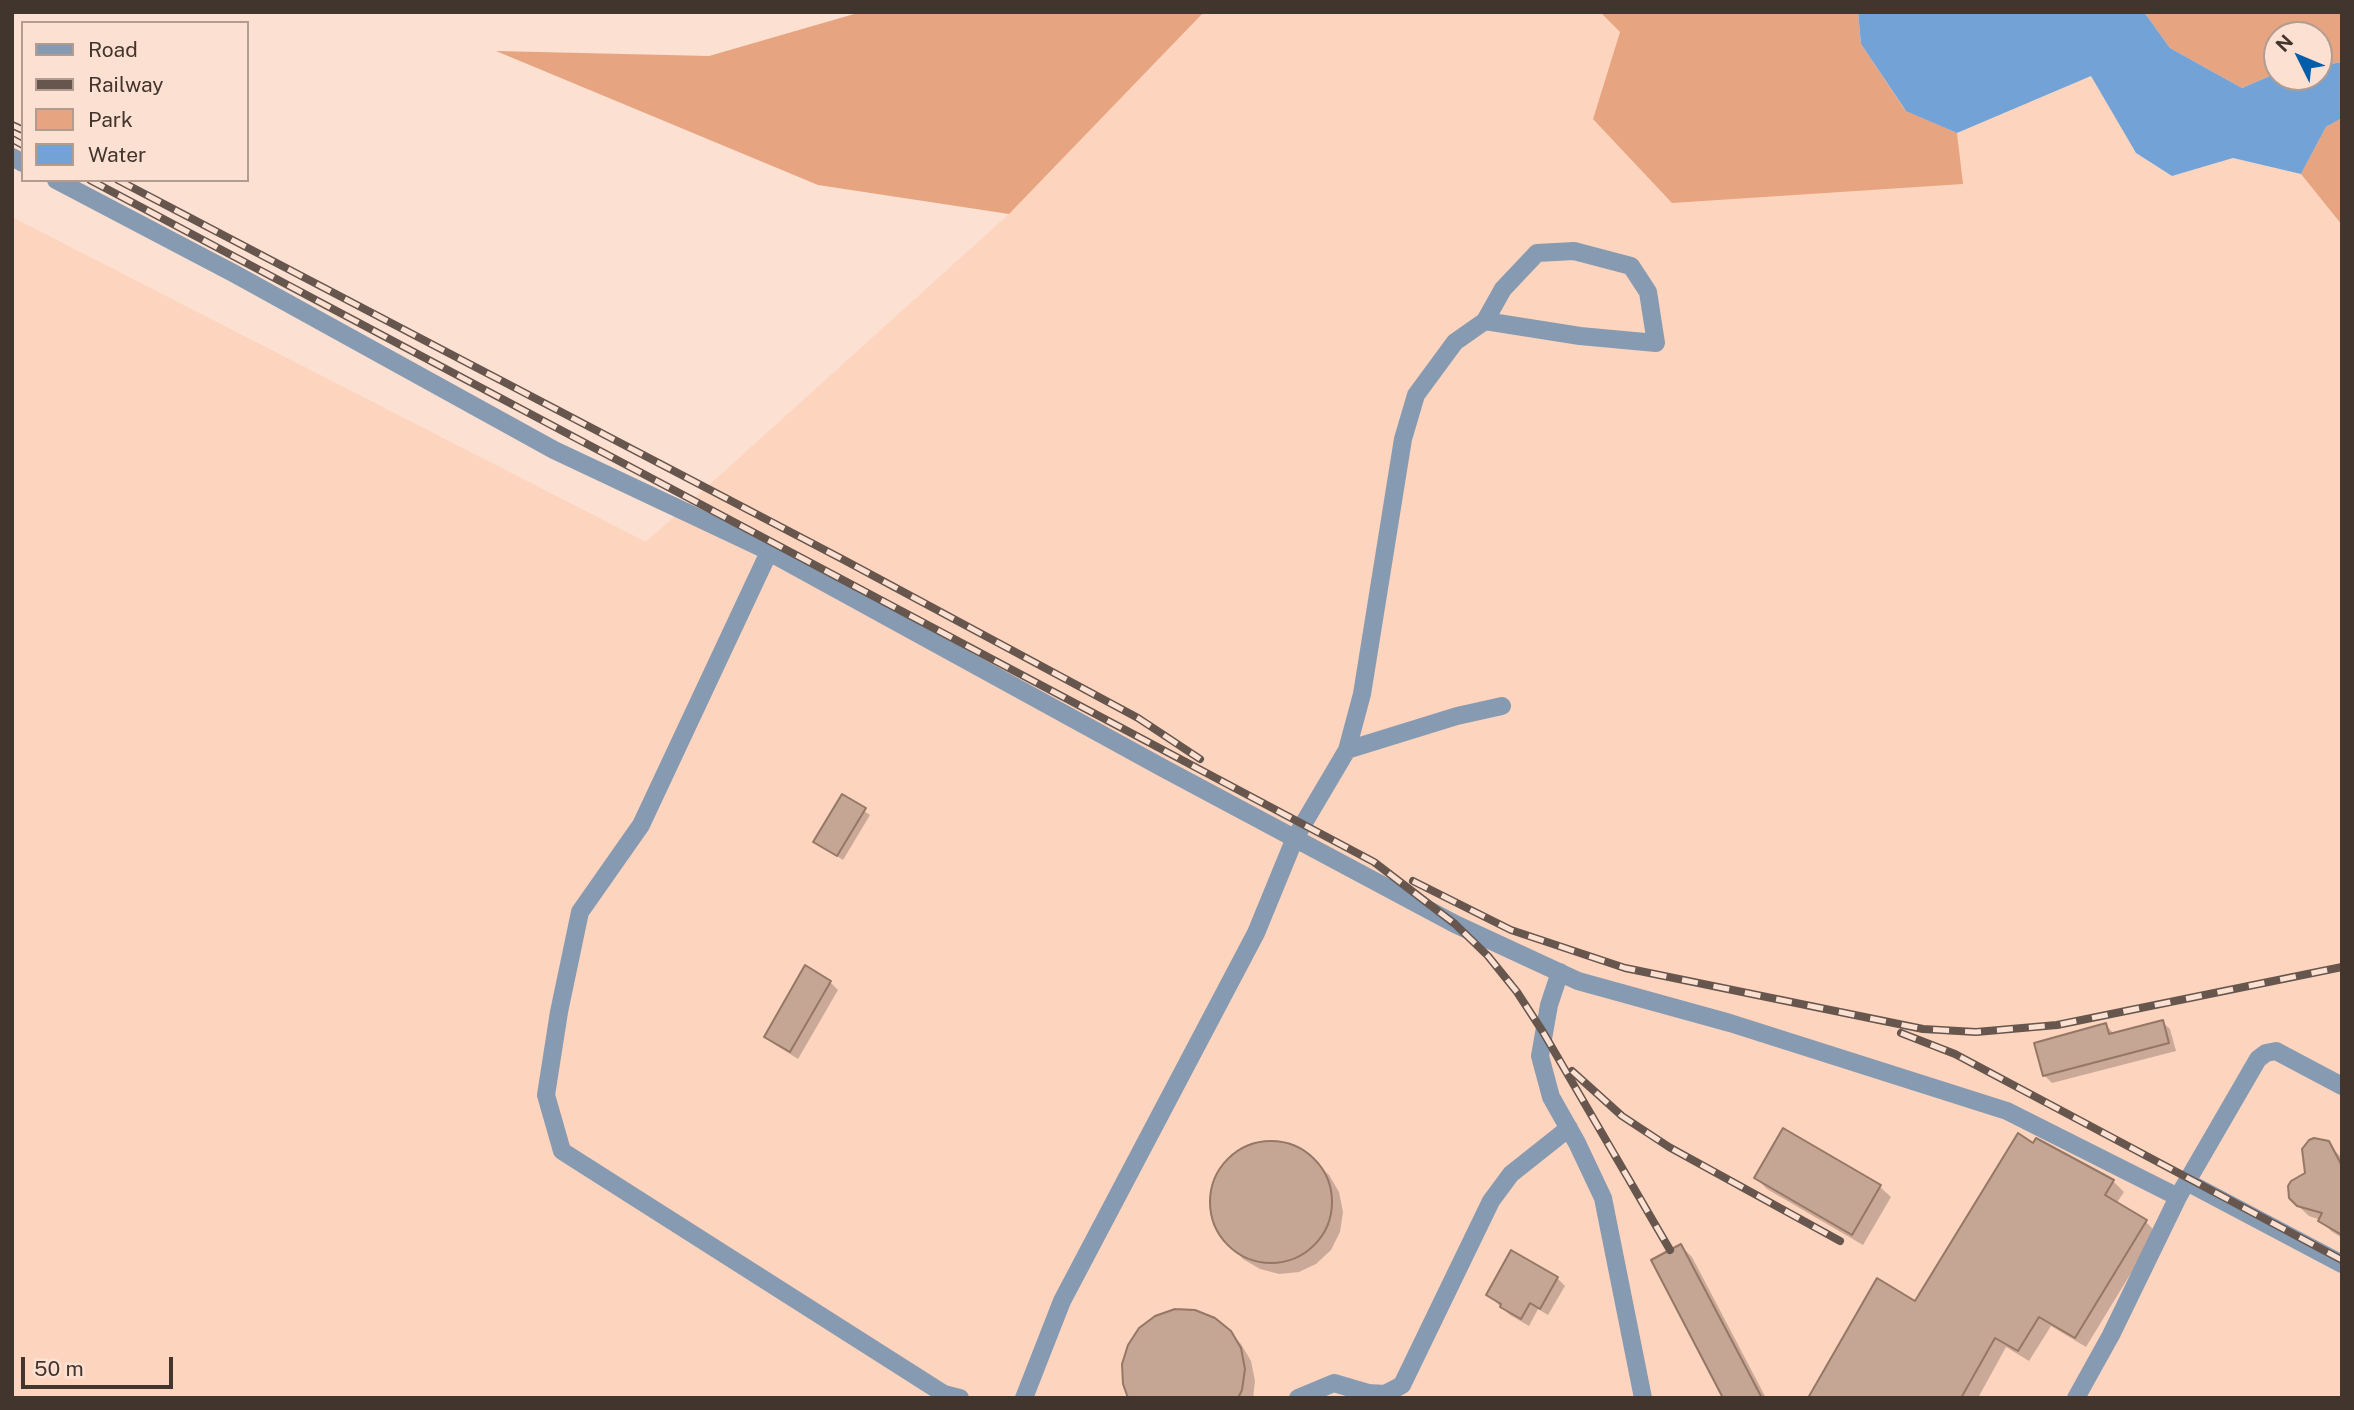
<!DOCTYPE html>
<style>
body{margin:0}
#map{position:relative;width:2354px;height:1410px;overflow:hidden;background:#fce0d2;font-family:"Public Sans",sans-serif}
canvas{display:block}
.frame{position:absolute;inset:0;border:14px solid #42352d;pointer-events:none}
.legend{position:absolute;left:21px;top:21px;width:228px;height:161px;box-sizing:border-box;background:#fce0d2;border:2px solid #b29c90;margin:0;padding:9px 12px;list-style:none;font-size:21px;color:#42352d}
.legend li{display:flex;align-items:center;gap:14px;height:35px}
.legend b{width:35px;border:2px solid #b29c90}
.north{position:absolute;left:2263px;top:21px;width:70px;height:70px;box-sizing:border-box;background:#fce0d2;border:2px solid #b29c90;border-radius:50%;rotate:313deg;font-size:19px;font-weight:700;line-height:28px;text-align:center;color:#42352d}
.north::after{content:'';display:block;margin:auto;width:24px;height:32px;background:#005eab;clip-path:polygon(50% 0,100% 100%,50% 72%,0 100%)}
.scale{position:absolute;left:21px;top:1357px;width:152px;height:32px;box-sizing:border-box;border:4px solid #42352d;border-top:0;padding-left:9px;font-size:21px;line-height:24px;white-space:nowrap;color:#42352d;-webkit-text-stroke:5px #fce0d2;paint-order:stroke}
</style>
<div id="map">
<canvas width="2354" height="1410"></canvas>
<div class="frame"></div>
<ul class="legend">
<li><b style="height:9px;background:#869ab2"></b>Road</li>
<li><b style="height:9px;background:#66564d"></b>Railway</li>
<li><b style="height:19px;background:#e6a580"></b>Park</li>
<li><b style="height:19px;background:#73a2d7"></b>Water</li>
</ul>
<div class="north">N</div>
<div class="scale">50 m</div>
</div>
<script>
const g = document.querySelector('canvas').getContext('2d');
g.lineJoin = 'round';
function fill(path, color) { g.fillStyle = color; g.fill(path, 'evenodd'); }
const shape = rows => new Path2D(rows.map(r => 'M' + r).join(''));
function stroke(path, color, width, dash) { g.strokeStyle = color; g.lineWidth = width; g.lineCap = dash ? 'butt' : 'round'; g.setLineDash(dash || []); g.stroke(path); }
const built = shape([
 [1204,12,1600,12,1620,32,1593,119,1962,184,1957,133,2091,76,2136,153,2172,176,2233,158,2301,174,2342,225,2342,1398,12,1398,12,217,646,542,1009,214]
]);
const green = shape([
 [861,12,1204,12,1009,214,818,185,496,51,709,56],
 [1600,12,1858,12,1861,44,1905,110,1957,133,1963,184,1672,203,1593,119,1620,32],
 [2144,12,2342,12,2342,62,2319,66,2319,35,2277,35,2277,73,2242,88,2170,48],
 [2342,118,2342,225,2301,174,2326,127]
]);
const water = shape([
 [1858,12,2144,12,2170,48,2242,88,2277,73,2277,77,2319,77,2319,66,2342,62,2342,118,2326,127,2301,174,2233,158,2172,176,2136,153,2091,76,1957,133,1906,111,1861,44]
]);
const shadow = shape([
 [842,796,870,815,843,860,815,842],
 [830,982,838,990,798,1059,774,1044,766,1037],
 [2162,1022,2170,1029,2176,1051,2052,1083,2044,1075,2106,1025,2114,1034],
 [1783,1131,1880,1187,1891,1197,1863,1245,1767,1189,1756,1178],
 [2324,1140,2342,1158,2342,1238,2331,1231,2321,1220,2309,1216,2293,1201],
 [1263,1143,1283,1143,1302,1150,1329,1175,1339,1192,1343,1212,1340,1232,1331,1250,1316,1264,1299,1272,1279,1274,1260,1269,1243,1259,1220,1233,1213,1215,1211,1195,1217,1177,1228,1160,1244,1149],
 [2034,1145,2113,1181,2124,1192,2116,1204,2146,1222,2156,1232,2086,1347,2051,1326,2029,1361,2006,1347,1978,1398,1810,1398,1916,1304],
 [1681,1246,1692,1257,1766,1398,1725,1398],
 [1512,1253,1557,1278,1565,1286,1548,1315,1538,1309,1529,1326,1510,1315,1488,1295],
 [1229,1332,1241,1344,1251,1361,1255,1381,1253,1398,1130,1398]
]);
const building = shape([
 [842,794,866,808,837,856,813,842,842,794],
 [805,965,831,981,790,1052,764,1037,805,965],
 [2163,1020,2169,1043,2043,1076,2034,1043,2106,1023,2109,1034,2163,1020],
 [1783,1128,1881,1185,1852,1235,1754,1178,1783,1128],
 [2018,1133,2033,1143,2036,1138,2114,1180,2105,1195,2147,1220,2075,1338,2039,1317,2018,1351,1995,1338,1961,1398,1808,1398,1877,1278,1915,1301,2018,1133],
 [2314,1138,2329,1141,2342,1166,2342,1235,2318,1221,2322,1213,2297,1206,2289,1198,2288,1186,2291,1181,2305,1173,2302,1149,2309,1140,2314,1138],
 '1210 1202a61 61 0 1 1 122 0a61 61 0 1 1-122 0Z',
 [1681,1244,1762,1398,1723,1398,1651,1260,1681,1244],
 [1511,1250,1558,1277,1540,1309,1530,1303,1521,1319,1500,1307,1501,1304,1486,1295,1511,1250],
 [1175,1309,1195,1310,1215,1318,1231,1331,1241,1348,1245,1369,1242,1390,1238,1398,1128,1398,1123,1384,1122,1364,1128,1345,1139,1328,1155,1316,1175,1309]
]);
const minor = shape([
 [12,157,23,163],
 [56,180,235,274,554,450,760,547,1163,768,1455,924,1578,981,1730,1023,2007,1111,2178,1197],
 [769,552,641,825,580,912,559,1012,546,1095,562,1151,944,1394,960,1398],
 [1347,750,1362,694,1403,439,1416,395,1455,342,1485,321,1580,336,1656,343,1648,292,1631,266,1574,251,1537,253,1503,289,1485,321],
 [1560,972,1549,1005,1540,1056,1551,1097,1577,1143,1603,1198,1643,1398],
 [2187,1182,2342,1264],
 [1024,1398,1062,1301,1256,933,1295,838,1347,750,1457,716,1502,706],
 [1298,1398,1334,1383,1368,1393,1385,1394,1402,1385,1491,1201,1511,1174,1569,1128],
 [2076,1398,2111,1335,2178,1197,2258,1059,2266,1053,2276,1051,2342,1086]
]);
const rail = shape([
 [12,125,23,130],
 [12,139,23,145],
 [90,180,1374,862,1455,924,1488,956,1517,992,1543,1032,1670,1250],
 [118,180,844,560,1138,718,1200,759],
 [1413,881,1511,930,1625,968,1923,1029,1976,1032,2057,1025,2342,967],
 [1901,1033,1955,1054,2342,1260],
 [1572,1071,1622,1116,1669,1147,1840,1241]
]);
fill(built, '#fdd4be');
fill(green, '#e6a580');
fill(water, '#73a2d7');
fill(shadow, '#0003');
fill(building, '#c5a593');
stroke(building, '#957766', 2);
stroke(minor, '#869ab2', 18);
stroke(rail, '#66564d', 8);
stroke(rail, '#fce0d2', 5, [16]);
</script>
